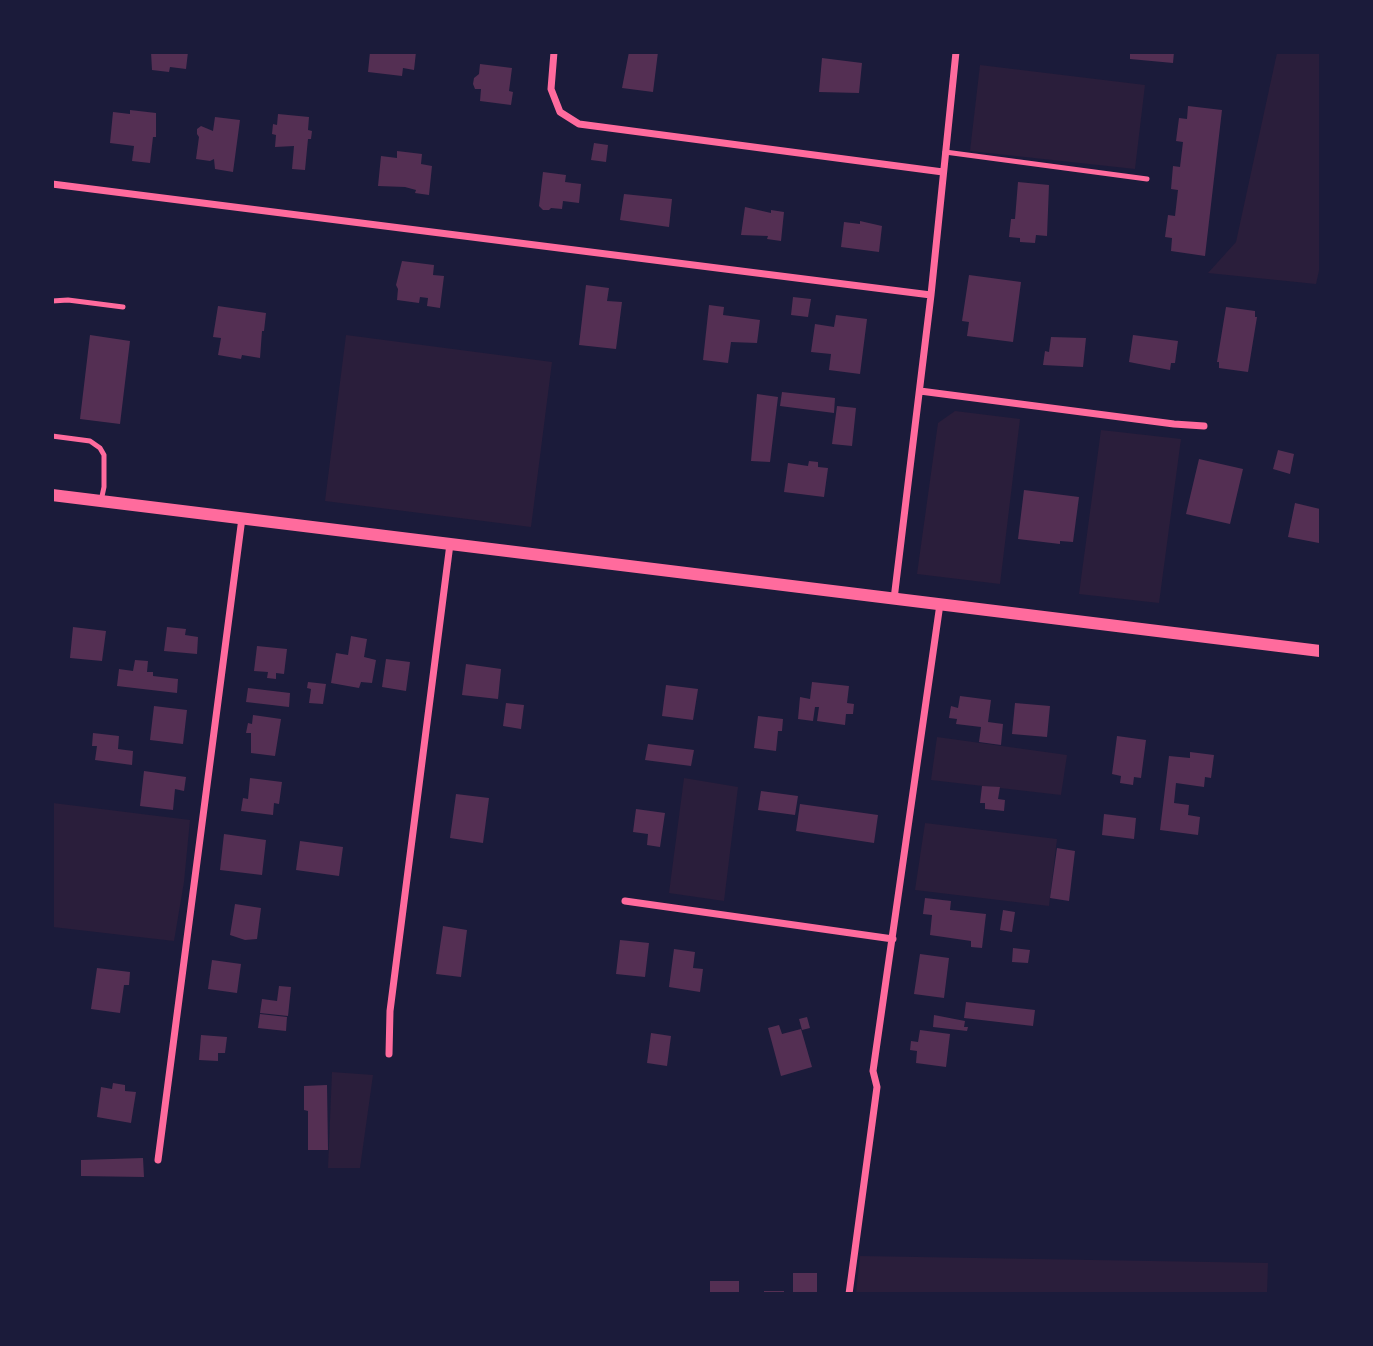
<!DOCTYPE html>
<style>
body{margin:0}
#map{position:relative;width:1373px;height:1346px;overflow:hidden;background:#1b1b3a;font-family:Lato,sans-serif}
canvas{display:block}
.frame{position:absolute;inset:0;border:54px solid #1b1b3a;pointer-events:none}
</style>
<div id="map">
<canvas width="1373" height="1346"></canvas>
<div class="frame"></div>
</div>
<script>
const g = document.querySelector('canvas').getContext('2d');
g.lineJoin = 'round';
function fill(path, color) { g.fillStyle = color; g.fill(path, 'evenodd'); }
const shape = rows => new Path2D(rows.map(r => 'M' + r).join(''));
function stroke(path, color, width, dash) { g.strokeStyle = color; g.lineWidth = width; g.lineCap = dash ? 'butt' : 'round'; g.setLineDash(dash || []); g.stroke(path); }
const green = shape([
 [1277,53,1320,53,1320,266,1316,284,1208,273,1236,242],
 [980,65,1145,85,1135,169,970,151],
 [346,335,552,362,531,527,325,501],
 [955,411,1020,419,1000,584,917,574,938,423],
 [1101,430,1181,439,1159,603,1079,594],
 [937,737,1067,755,1061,795,931,780],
 [684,778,738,787,724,901,669,893],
 [53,803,190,820,184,882,174,941,53,927],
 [925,823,1057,839,1049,906,915,890],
 [332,1072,373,1075,360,1168,328,1168],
 [860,1256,1268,1263,1267,1293,856,1293]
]);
const building = shape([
 [151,52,188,52,186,69,170,67,169,72,152,70],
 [370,52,416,52,414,70,403,68,402,76,368,72],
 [629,52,658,52,653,92,622,88],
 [1130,52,1174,52,1173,63,1130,59],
 [822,58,862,63,859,93,819,92],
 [480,64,512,68,509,91,513,92,511,105,480,101,481,89,475,89,473,84,474,78,479,74],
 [1188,106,1222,110,1205,256,1171,251,1172,238,1165,237,1168,215,1175,216,1178,190,1171,189,1173,166,1180,167,1183,142,1176,141,1179,118,1187,119],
 [130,110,156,113,156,137,153,137,150,163,132,161,134,146,110,143,113,112,130,114],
 [278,114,309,117,308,130,312,131,311,139,308,139,305,170,292,169,294,146,275,147,276,135,272,134,273,124,277,125],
 [215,117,240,120,233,172,215,169,214,159,210,161,196,159,199,137,197,134,197,129,201,126,213,131],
 [594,143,608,145,606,162,591,160],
 [397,151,422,154,421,164,432,166,429,195,415,193,416,190,405,187,378,186,381,156,397,158],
 [543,172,566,175,565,182,581,184,579,203,563,201,562,209,551,208,549,210,543,210,539,206],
 [1018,182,1049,185,1047,236,1036,235,1035,243,1020,242,1020,238,1009,237,1011,219,1015,219],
 [624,194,672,199,669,227,620,220],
 [745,207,771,213,771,210,784,212,781,241,767,239,768,236,741,235],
 [860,221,882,226,879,252,841,247,844,222,860,224],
 [402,261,434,265,433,275,444,276,440,308,427,306,428,298,420,297,419,303,397,300,398,289,396,285],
 [969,275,1021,282,1013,342,967,336,969,322,962,321],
 [586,285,609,288,607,301,622,302,616,349,579,345],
 [793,297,811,299,808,317,791,315],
 [709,305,724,307,723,315,760,320,757,343,731,342,728,363,703,360],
 [218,306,266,313,264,331,262,331,260,358,242,355,241,359,218,355,221,338,213,337],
 [1226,307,1255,311,1255,317,1257,317,1248,372,1219,368,1219,362,1217,362],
 [836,315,867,319,860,374,829,370,831,354,811,352,815,324,834,327],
 [90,335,130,341,120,424,80,419],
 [1133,335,1178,341,1175,363,1171,363,1170,370,1129,362],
 [1051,337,1086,338,1083,367,1043,365,1045,351,1049,352],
 [782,392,835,398,834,413,780,406],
 [757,394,778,397,770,462,751,461],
 [837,406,856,408,852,446,832,444],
 [1278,450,1294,454,1290,474,1273,469],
 [1199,459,1243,469,1230,524,1186,514],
 [809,461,818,462,818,467,828,468,824,497,784,492,788,463,808,466],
 [1024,490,1079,497,1073,542,1060,541,1060,544,1018,539],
 [1295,503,1320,509,1319,543,1288,537],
 [73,627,106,631,102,661,70,658],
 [167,627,186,629,185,635,198,637,197,654,164,651],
 [351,636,367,639,364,657,376,660,372,683,361,682,359,688,331,683,336,653,348,655],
 [257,646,287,649,284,674,276,673,276,679,267,678,268,672,254,671],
 [386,659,410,662,406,691,382,687],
 [135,660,148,661,147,672,153,672,153,676,178,679,177,693,117,686,119,669,133,671],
 [466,664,501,669,498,699,462,695],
 [308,682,326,684,323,704,309,703,311,689,307,688],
 [812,682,849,686,847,703,854,704,853,714,846,714,845,725,817,721,819,707,815,707,813,721,798,719,800,697,810,699],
 [666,685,698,689,693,720,662,716],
 [248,688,290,693,289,707,246,702],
 [960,696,991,700,988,722,1003,724,1001,745,979,742,981,727,956,724,957,719,949,718,951,706,958,708],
 [506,703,524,705,521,729,503,726],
 [1015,703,1050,706,1047,737,1012,734],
 [154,706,187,710,183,744,150,740],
 [253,715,281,719,275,756,251,753,251,733,246,733,248,723,252,724],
 [758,716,783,719,782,731,778,731,776,751,754,748],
 [93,733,119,736,118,749,133,751,132,765,95,760,97,746,92,746],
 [1117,736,1146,740,1141,778,1134,777,1133,785,1120,783,1121,776,1112,774],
 [648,744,694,750,691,766,645,760],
 [1190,752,1214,755,1211,778,1205,777,1204,787,1176,783,1174,803,1189,805,1188,815,1200,817,1198,835,1160,830,1169,756,1190,758],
 [144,771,186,777,184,791,175,789,173,810,140,806],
 [250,778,282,782,279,804,274,803,273,815,241,811,243,798,248,799],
 [982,786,1000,787,998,799,1005,800,1004,811,985,809,985,803,980,803],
 [761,791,798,796,795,815,758,810],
 [456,794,489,798,483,843,450,838],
 [800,804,878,815,874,843,796,831],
 [636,809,665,813,660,847,647,845,648,834,633,832],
 [1104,814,1136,818,1134,839,1102,835],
 [224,834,266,840,262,875,220,870],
 [300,841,343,847,339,876,296,870],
 [1057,848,1075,851,1069,901,1050,898],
 [925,898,951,901,950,910,986,914,982,948,971,947,971,941,930,935,932,915,923,914],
 [235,904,261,908,257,939,245,940,230,935],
 [1003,910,1015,912,1012,932,1000,930],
 [443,926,467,930,461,977,436,974],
 [620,940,649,943,645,977,616,974],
 [1013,948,1030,950,1028,963,1012,962],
 [674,949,695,952,693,968,703,969,700,992,669,987],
 [920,954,949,958,944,998,914,994],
 [212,960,241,964,237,993,208,989],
 [97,968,130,972,129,985,124,985,120,1013,91,1009],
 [279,986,291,987,288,1016,260,1013,262,999,277,1001],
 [966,1002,1035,1010,1033,1026,964,1018],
 [260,1014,287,1017,286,1031,258,1028],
 [934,1015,965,1021,964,1027,968,1027,967,1031,933,1027],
 [807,1017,810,1028,802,1030,799,1019],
 [779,1025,782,1034,801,1029,812,1067,781,1076,768,1028],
 [920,1030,950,1034,946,1067,916,1063,917,1051,910,1050,911,1041,918,1042],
 [651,1033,671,1036,667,1066,647,1063],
 [201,1035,227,1037,225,1053,218,1053,218,1061,199,1060],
 [113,1083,125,1085,125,1091,136,1092,131,1123,97,1117,101,1087,112,1089],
 [327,1085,328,1150,308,1150,308,1111,304,1110,304,1086],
 [143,1158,144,1177,81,1176,81,1160],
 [793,1273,817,1273,817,1294,793,1294],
 [710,1281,739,1281,739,1294,710,1294],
 [764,1291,784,1291,784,1294,764,1294]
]);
const service = shape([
 [945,152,1147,179],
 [52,301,68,300,123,307],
 [52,436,90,441,100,448,104,455,104,487,101,501]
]);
const minor = shape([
 [554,52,551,89,560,112,579,124,943,172],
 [52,184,931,295],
 [920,391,1174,424,1204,426],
 [894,599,931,295,956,52],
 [625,901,893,939],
 [389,1054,390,1011,450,544],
 [158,1160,242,518],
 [849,1294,877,1087,873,1071,940,604]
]);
const tertiary = shape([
 [52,495,1320,651]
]);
fill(green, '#2a1e3b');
fill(building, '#542f53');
stroke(service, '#ff6b9d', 5);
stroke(minor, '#ff6b9d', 7);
stroke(tertiary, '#ff6b9d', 12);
</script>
